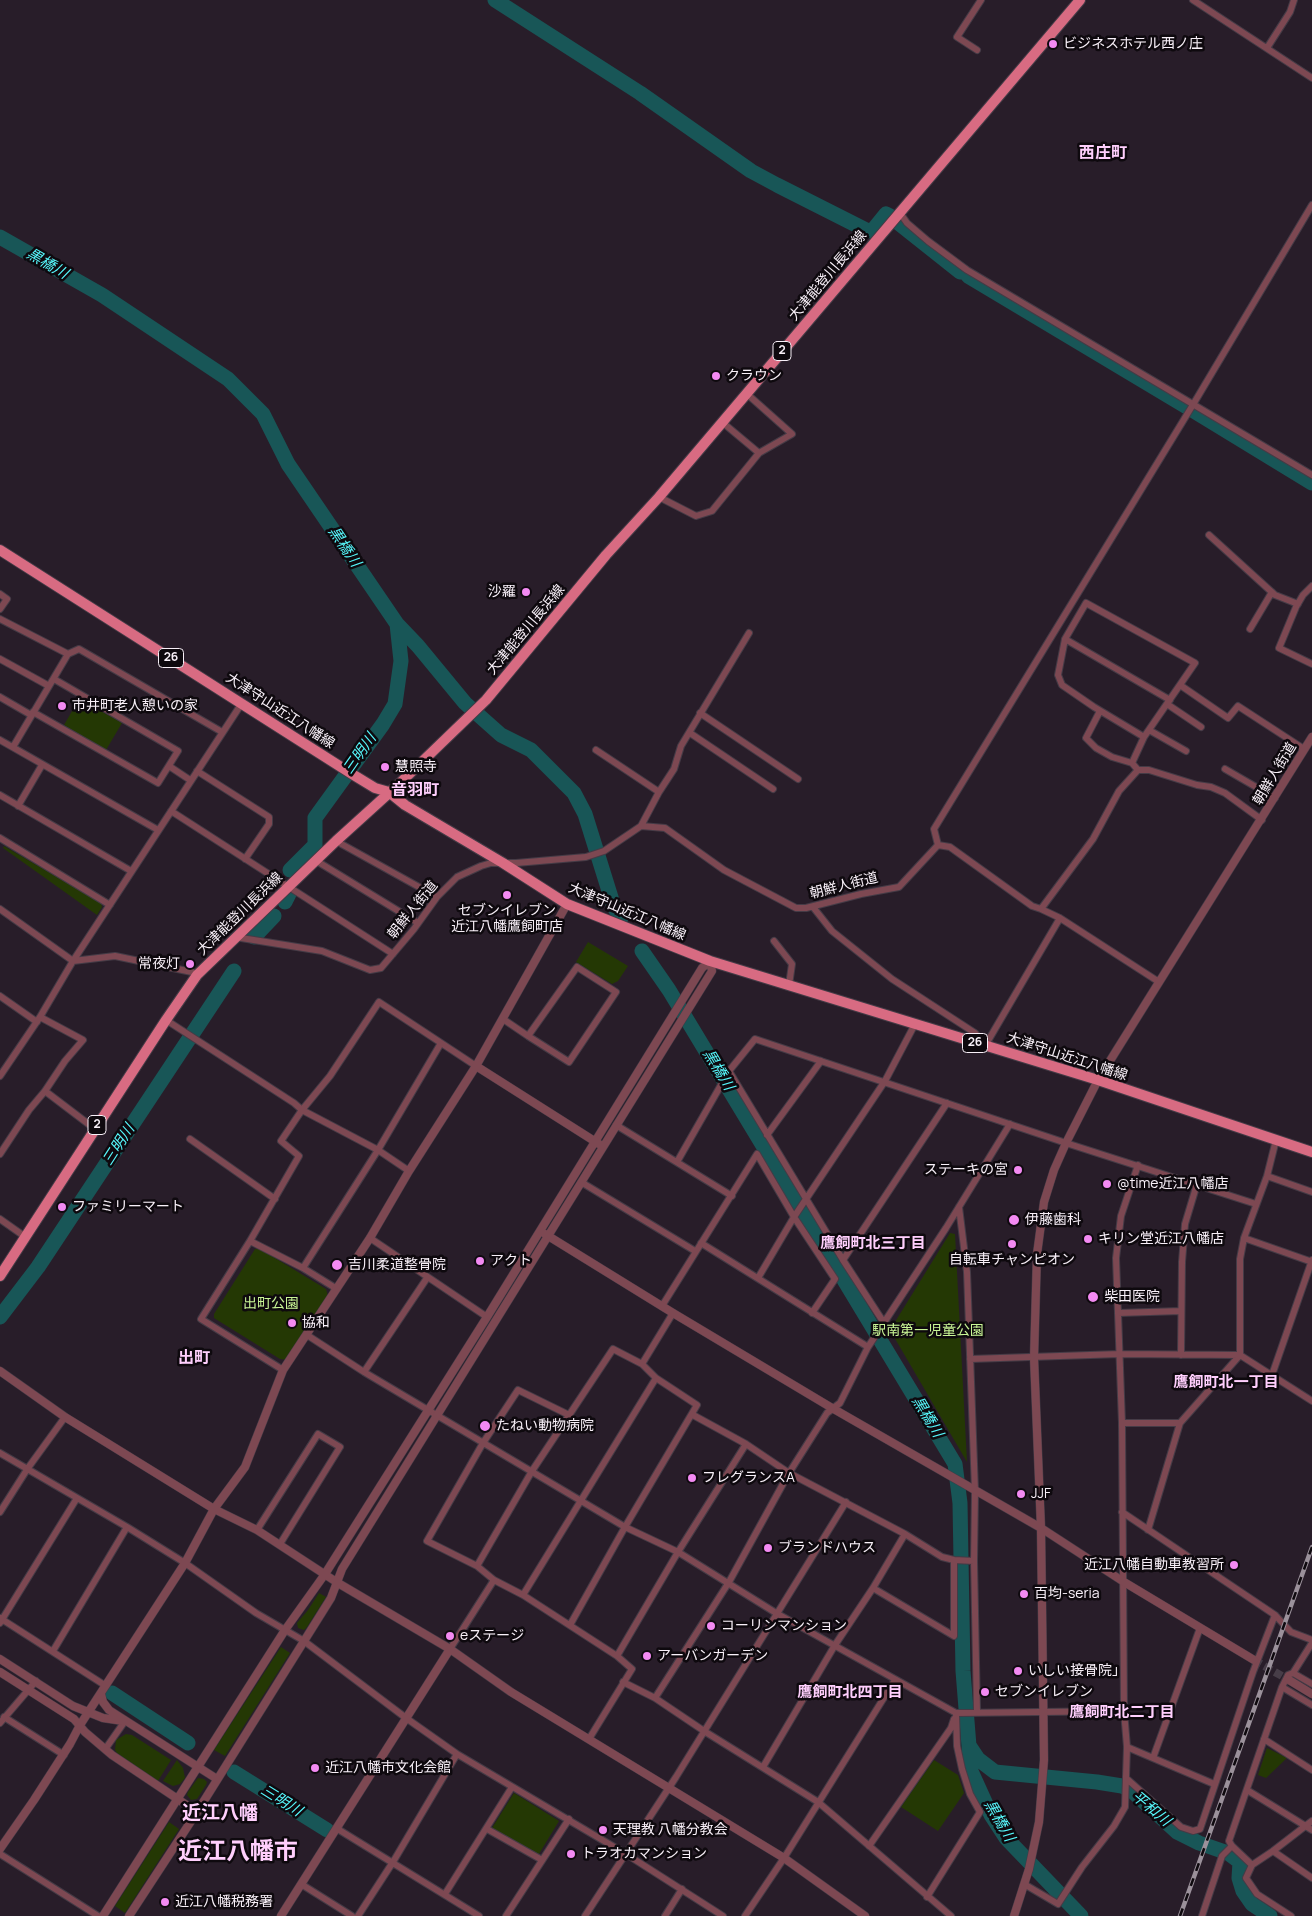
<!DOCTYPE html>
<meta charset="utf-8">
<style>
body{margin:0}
canvas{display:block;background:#281d29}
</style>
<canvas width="1312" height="1916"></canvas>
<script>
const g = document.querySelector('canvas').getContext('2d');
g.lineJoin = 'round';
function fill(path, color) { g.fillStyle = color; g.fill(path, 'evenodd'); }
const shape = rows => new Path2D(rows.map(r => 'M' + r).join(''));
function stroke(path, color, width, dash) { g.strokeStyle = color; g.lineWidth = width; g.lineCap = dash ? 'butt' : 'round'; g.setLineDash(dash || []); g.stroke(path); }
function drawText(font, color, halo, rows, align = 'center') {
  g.font = font + ' Manrope,"Noto Sans JP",sans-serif'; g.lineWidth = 5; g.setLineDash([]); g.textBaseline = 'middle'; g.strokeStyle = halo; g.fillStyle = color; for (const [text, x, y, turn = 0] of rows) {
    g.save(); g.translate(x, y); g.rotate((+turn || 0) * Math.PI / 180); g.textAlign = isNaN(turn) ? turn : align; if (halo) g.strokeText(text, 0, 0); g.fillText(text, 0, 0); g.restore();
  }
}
const green = shape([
 [79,699,122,723,106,750,64,725],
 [4,846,101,903,102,907,97,915,3,848],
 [588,942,628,966,618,981,612,984,576,962],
 [950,1233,955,1234,967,1462,890,1330],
 [255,1249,260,1249,326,1289,328,1296,288,1360,280,1359,214,1318,214,1314],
 [319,1593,326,1597,307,1627,304,1630,298,1628,297,1623,308,1610],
 [281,1647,290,1653,225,1756,214,1750],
 [126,1734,132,1735,171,1760,158,1781,117,1753,115,1750,116,1740],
 [1267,1748,1287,1758,1266,1778,1258,1775],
 [177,1760,183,1768,185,1778,180,1784,173,1786,163,1781],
 [934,1760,958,1775,964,1793,938,1831,901,1807],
 [198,1778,204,1779,207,1782,206,1785,197,1799,191,1800,187,1795,188,1792],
 [514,1793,559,1821,539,1854,492,1828],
 [169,1822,179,1829,125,1913,115,1906]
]);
const river = shape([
 [495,0,640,93,751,171,777,185,868,231,873,230,886,214,890,216],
 [897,222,960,272],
 [0,237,102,295,228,379,263,414,288,464,397,624,418,646,465,703,501,735,531,750,574,793,585,814,614,907,621,918],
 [968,276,1187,407],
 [1194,411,1312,483],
 [290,870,315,845,315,818,383,724,395,704,401,661,397,624],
 [285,902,289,894],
 [254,937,274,916],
 [642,951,669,990,955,1464,960,1503,963,1671,971,1771,991,1815,1006,1838,1081,1916],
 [0,1317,38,1267,234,971],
 [112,1693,188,1743],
 [970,1747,978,1759,995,1772,1097,1782,1122,1786,1132,1791,1177,1832,1199,1843,1228,1853,1240,1862,1239,1878,1243,1891,1252,1904,1270,1916],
 [234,1772,327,1830]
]);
const tertiaryTunnel = shape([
 [1254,1660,1289,1680]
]);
const minor = shape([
 [1193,0,1312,78],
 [1267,48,1290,12,1294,0],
 [977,50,957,37,981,0],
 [900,213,907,223,928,241,967,270,1312,475],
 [722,422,759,453],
 [659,497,696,516,712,511,759,453,792,434,746,393],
 [1209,535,1275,595,1298,604],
 [1312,586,1303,595,1296,607,1279,648,1312,664],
 [0,594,7,599,0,609],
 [0,619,68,654],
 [1250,629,1272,592],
 [1065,639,1170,700],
 [0,659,49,686],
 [1180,685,1228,718,1238,706,1304,749],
 [0,697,31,715],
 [1167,704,1201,727],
 [1100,711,1086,738,1096,748,1112,757,1132,763],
 [33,712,158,783,178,751,54,679],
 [700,713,798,779],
 [1149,730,1186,751],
 [690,733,773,789],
 [0,740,158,830],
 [13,747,68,654,79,649,222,732],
 [596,750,659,792,674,769,681,746,749,633],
 [169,766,190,780],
 [1225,769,1275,798],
 [1138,770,1132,763,1144,737,1195,663,1086,603,1065,639,1058,675,1062,685,1094,707,1144,737],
 [197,771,269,817,269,824,245,859],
 [0,795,131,871],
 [18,806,42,765],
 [171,811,393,954],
 [641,826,659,792],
 [0,838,110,905],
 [336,841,437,897],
 [938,845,934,829,1194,403,1312,205],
 [315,860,418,923],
 [813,907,832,931,892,979,975,1033,985,1046,1060,918],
 [0,909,73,961,242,703],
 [1041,909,1060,918,1159,982],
 [235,937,322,951,370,970,381,968,414,929,437,897,457,877,481,866,491,863,516,863,586,857,604,851,641,826,665,828,724,870,796,908,806,908,861,894,899,887,938,845,950,847,1032,906,1041,909,1093,839,1119,791,1138,770,1149,770,1197,785,1211,787,1225,793,1262,820],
 [774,941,792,964,789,985],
 [0,996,37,1022],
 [503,1019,528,1036,569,1062,616,992,577,967,528,1036],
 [166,1020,294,1103,302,1110,378,1150,409,1171],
 [729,1071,843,1260,884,1323],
 [0,1076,40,1017,73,961,115,956,192,972,197,975],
 [45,1091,95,1129],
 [616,1125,732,1196],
 [767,1135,821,1061],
 [190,1139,275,1199],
 [0,1154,29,1110,45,1091,65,1061,83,1040,40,1017],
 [677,1162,729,1071,755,1039,1066,1143,1256,1204],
 [1267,1176,1312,1192],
 [581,1182,695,1251],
 [959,1207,967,1272,975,1491,974,1561,977,1712],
 [0,1219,24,1236],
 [370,1238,487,1317],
 [1244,1238,1312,1262],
 [250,1241,303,1268,337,1289],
 [701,1243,868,1347],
 [843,1260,947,1103],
 [303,1268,378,1150,441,1043],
 [758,1278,794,1217,885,1081,915,1024],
 [662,1306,757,1154,794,1217,835,1279,812,1313],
 [1118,1313,1181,1311],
 [307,1335,364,1372,625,1527,678,1552,776,1613,956,1713,1124,1711],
 [1181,1355,1182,1262,1185,1224,1197,1184],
 [970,1359,1120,1354,1240,1355,1312,1401],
 [642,1364,673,1313],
 [283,1370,201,1319,250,1241,299,1156,281,1141,302,1110,330,1076,379,1002,476,1066],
 [364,1372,427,1278],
 [1272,1375,1312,1260],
 [569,1415,518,1390,483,1443,427,1541,477,1566,494,1580,523,1595,617,1656,632,1669,589,1739],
 [693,1415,746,1444,789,1473,905,1534,942,1557,954,1560,974,1561],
 [1122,1423,1180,1423],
 [0,1453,127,1527,185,1563,256,1613,304,1641,406,1718,457,1754,626,1854,723,1916],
 [0,1512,28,1468,65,1417],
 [1122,1512,1275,1615,1291,1632,1312,1640],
 [257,1530,318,1434,340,1447,280,1544],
 [1148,1530,1180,1423,1240,1355,1240,1259,1244,1238,1267,1176,1276,1140],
 [477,1566,532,1471,613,1349,642,1364,656,1378,697,1405,625,1527,570,1625],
 [873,1588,954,1636,954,1560],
 [523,1595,656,1378],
 [0,1618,106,1686],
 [0,1623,77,1498],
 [450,1649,494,1580],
 [53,1651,127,1527],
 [617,1656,678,1552,746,1444],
 [1293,1673,1312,1684],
 [623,1682,655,1698,704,1731,818,1802,951,1916],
 [1282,1687,1312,1705],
 [655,1698,729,1582,789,1473,827,1413,840,1403,868,1347,946,1228,1010,1124],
 [4,1717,64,1755],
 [0,1723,36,1681],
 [1264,1739,1312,1770],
 [1127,1747,1214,1784],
 [106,1748,125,1721],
 [1153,1758,1200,1628],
 [763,1767,835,1645,873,1588,905,1534],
 [1127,1779,1181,1827,1193,1831,1200,1829,1253,1672,1275,1615],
 [1247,1790,1312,1830],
 [336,1828,479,1916],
 [487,1829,542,1860],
 [869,1846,951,1728,954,1719],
 [1273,1851,1312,1878],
 [0,1854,98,1916],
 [1252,1865,1232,1846,1229,1841,1282,1687,1288,1675,1293,1673,1312,1643],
 [301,1884,352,1916],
 [1024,1884,1058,1904,1082,1867,1114,1826,1125,1807,1127,1747,1124,1711,1122,1423,1116,1258,1121,1216,1138,1165],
 [445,1894,512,1787],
 [927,1897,980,1812,970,1794,962,1769,957,1746,956,1713],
 [358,1916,393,1862,457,1754],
 [506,1916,569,1819],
 [585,1916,676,1777,846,1502],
 [665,1916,682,1889],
 [745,1916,784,1858,895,1680],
 [1202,1916,1222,1856,1232,1846],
 [1291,1916,1257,1894,1246,1878,1252,1865,1273,1851,1312,1821]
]);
const tertiary = shape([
 [476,1066,599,1144],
 [545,1234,673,1313,832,1408,1041,1528,1124,1582,1254,1660],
 [0,1371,65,1417,214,1509,257,1530,338,1583,450,1649,511,1692,784,1858,865,1916],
 [0,1659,73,1706,103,1718,123,1721],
 [0,1672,74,1719,85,1732,112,1755,197,1812],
 [1289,1680,1312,1694],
 [101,1694,103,1702,109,1710,217,1779],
 [0,1849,34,1800,70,1744,80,1725,185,1563,214,1509,245,1467,283,1370,370,1238,409,1171,476,1066,567,904],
 [103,1916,285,1630,325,1574,487,1317,702,968,710,961],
 [129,1916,197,1812,331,1598,342,1569,712,971,710,961],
 [281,1916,450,1649],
 [1014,1916,1029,1869,1039,1822,1044,1760,1041,1528,1034,1358,1037,1254,1044,1202,1054,1170,1066,1143,1098,1080,1312,737]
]);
const primary = shape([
 [0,550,352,774,375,788,389,792,405,805,503,863,567,904,710,961,1098,1080,1312,1152],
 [0,1276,166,1020,197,975,336,841,400,783,486,700,606,555,659,497,1080,0]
]);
const rail = shape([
 [1180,1916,1312,1547]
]);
const markers = [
 [1053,44,5,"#f38af2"],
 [716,376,5,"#f38af2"],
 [526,592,5,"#f38af2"],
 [62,706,5,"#f38af2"],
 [385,767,5,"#f38af2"],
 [507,895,5,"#f38af2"],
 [190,964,5,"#f38af2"],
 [1018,1170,5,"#f38af2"],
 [1107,1184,5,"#f38af2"],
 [62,1207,5,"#f38af2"],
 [1014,1220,6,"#f38af2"],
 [1088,1239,5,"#f38af2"],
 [1012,1244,5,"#f38af2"],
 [480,1261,5,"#f38af2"],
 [337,1265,6,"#f38af2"],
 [1093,1297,6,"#f38af2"],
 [292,1323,5,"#f38af2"],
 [485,1426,6,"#f38af2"],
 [692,1478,5,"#f38af2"],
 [1021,1494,5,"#f38af2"],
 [768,1548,5,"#f38af2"],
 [1234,1565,5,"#f38af2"],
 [1024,1594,5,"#f38af2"],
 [711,1626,5,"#f38af2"],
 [450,1636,5,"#f38af2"],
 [647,1656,5,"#f38af2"],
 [1018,1671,5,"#f38af2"],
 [985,1692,5,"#f38af2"],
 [315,1768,5,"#f38af2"],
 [603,1830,5,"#f38af2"],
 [571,1854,5,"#f38af2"],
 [165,1902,5,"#f38af2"]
];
const shields = [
 [782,351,18],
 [171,658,25],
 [975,1043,25],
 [97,1125,18]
];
const shieldNames = [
 ["2",782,351],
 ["26",171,658],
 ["26",975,1043],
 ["2",97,1125]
];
const poiNames = [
 ["ビジネスホテル西ノ庄",1063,44],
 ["クラウン",726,376],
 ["沙羅",516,592,"right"],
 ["市井町老人憩いの家",72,706],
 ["慧照寺",395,767],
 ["セブンイレブン",507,911,"center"],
 ["近江八幡鷹飼町店",507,927,"center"],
 ["常夜灯",180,964,"right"],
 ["ステーキの宮",1008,1170,"right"],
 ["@time近江八幡店",1117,1184],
 ["ファミリーマート",72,1207],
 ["伊藤歯科",1025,1220],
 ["キリン堂近江八幡店",1098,1239],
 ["自転車チャンピオン",1012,1260,"center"],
 ["アクト",490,1261],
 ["吉川柔道整骨院",348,1265],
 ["柴田医院",1104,1297],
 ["協和",302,1323],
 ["たねい動物病院",496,1426],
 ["フレグランスA",702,1478],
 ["JJF",1031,1494],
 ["ブランドハウス",778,1548],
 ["近江八幡自動車教習所",1224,1565,"right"],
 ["百均-seria",1034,1594],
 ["コーリンマンション",721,1626],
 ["eステージ",460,1636],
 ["アーバンガーデン",657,1656],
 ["いしい接骨院」",1028,1671],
 ["セブンイレブン",995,1692],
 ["近江八幡市文化会館",325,1768],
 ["天理教 八幡分教会",613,1830],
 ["トラオカマンション",581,1854],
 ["近江八幡税務署",175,1902]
];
const streetNames = [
 ["大津能登川長浜線",828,276,-50],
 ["大津能登川長浜線",526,630,-50],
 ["大津守山近江八幡線",280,711,33],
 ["朝鮮人街道",1275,774,-59],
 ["朝鮮人街道",844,886,-14],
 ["朝鮮人街道",413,910,-51],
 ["大津守山近江八幡線",627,912,23],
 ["大津能登川長浜線",240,914,-44],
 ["大津守山近江八幡線",1067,1057,18]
];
const parkNames = [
 ["出町公園",271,1304],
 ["駅南第一児童公園",928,1331]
];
const waterNames = [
 ["黒橋川",47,264,30],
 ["黒橋川",344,547,56],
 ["三明川",360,754,-55],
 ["黒橋川",718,1070,59],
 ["三明川",119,1145,-57],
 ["黒橋川",927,1417,59],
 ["三明川",281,1801,32],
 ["平和川",1151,1809,40],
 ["黒橋川",999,1821,60]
];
const neighbourhoodNames = [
 ["鷹飼町北三丁目",873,1244],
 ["鷹飼町北一丁目",1226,1383],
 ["鷹飼町北四丁目",850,1693],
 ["鷹飼町北二丁目",1122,1713]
];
const quarterNames = [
 ["西庄町",1103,154],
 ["音羽町",415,791],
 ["出町",194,1359]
];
const districtNames = [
 ["近江八幡",220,1814]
];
const townNames = [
 ["近江八幡市",238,1852]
];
fill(green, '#243804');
stroke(river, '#185657', 15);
stroke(tertiaryTunnel, '#473d48', 8, [8, 4]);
stroke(minor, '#453b46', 8);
stroke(tertiary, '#453b46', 9);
stroke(primary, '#453b46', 12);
stroke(minor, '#7d4852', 6);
stroke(tertiary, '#7d4852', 8);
stroke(primary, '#d86b82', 10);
stroke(rail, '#9b919b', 4.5);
stroke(rail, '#0e090e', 2.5, [8]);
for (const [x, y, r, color] of markers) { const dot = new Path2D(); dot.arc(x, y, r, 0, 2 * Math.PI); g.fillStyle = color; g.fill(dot); stroke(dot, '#0e090e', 2); }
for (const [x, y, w] of shields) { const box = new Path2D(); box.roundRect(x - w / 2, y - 9.5, w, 19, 4); g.fillStyle = '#0e090e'; g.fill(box); stroke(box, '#f8f0f8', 1); }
drawText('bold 12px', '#f8f0f8', null, shieldNames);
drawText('14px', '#f8f0f8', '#0e090e', poiNames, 'left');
drawText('14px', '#f8f0f8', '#0e090e', streetNames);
drawText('14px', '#c9f696', '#0e090e', parkNames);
drawText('italic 15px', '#56f7fb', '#0e090e', waterNames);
drawText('bold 15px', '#ffcffd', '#0e090e', neighbourhoodNames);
drawText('bold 16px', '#ffcffd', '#0e090e', quarterNames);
drawText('bold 19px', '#ffcffd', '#0e090e', districtNames);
drawText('bold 24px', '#ffcffd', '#0e090e', townNames);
</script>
